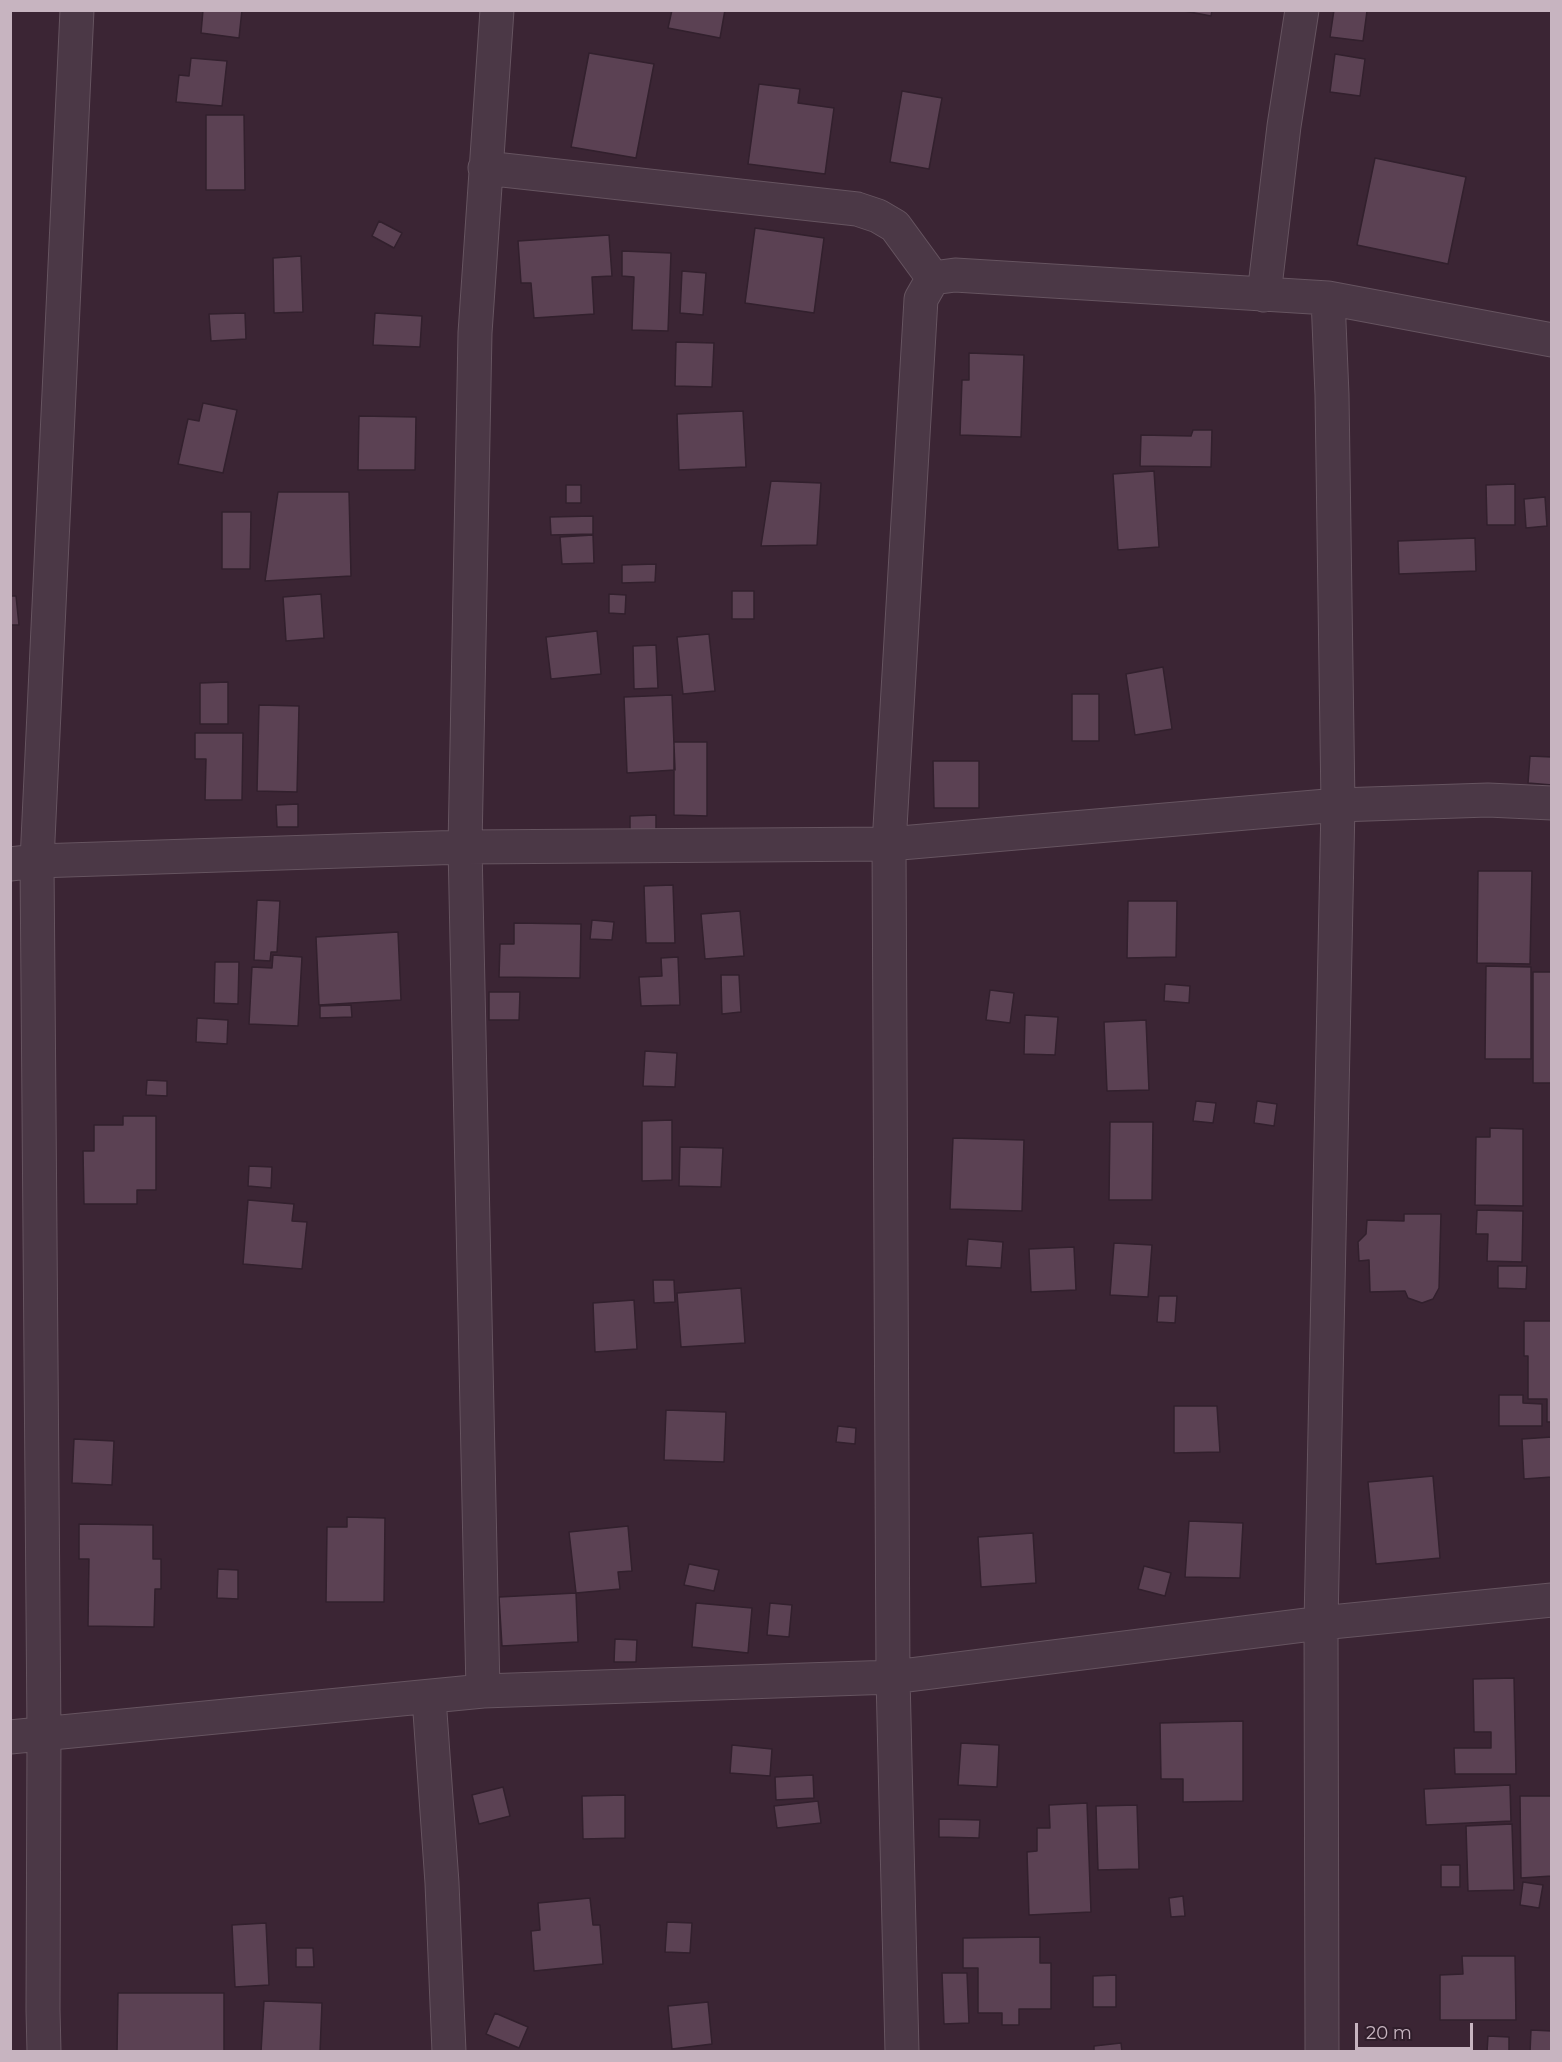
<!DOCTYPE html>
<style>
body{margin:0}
#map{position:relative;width:1562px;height:2062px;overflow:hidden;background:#3b2534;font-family:Montserrat,sans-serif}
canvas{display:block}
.frame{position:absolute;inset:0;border:12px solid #c7b4c0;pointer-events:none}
.scale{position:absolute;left:1355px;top:2023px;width:118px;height:27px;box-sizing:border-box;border:3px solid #c7b4c0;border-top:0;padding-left:8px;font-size:18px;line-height:21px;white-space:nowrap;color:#c7b4c0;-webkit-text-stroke:4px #301e2b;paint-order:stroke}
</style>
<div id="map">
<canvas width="1562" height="2062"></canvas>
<div class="frame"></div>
<div class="scale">20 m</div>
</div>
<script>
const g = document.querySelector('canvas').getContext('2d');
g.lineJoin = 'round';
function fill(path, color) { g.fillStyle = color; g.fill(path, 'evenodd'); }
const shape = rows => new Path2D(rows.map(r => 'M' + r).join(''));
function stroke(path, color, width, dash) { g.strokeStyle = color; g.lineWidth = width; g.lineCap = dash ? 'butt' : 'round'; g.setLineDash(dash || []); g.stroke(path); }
const building = shape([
 [203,10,242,10,239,38,201,33,203,10],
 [672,10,725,10,720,38,668,28,672,10],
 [1179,10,1212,10,1211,16,1179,10],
 [1334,10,1367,11,1363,41,1330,37,1334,10],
 [589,53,654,64,636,158,571,147,589,53],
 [1335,54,1365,59,1360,96,1330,92,1335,54],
 [191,58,227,61,222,106,176,102,179,75,189,76,191,58],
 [759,84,800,89,798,103,834,108,825,174,748,164,759,84],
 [902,91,942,98,929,169,890,162,902,91],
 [206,115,244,115,245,190,206,190,206,115],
 [1375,158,1466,177,1448,264,1357,245,1375,158],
 [379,221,402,233,394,248,372,236,379,221],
 [755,228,824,238,814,313,745,303,755,228],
 [609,235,612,276,592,277,594,314,534,318,531,283,521,283,518,241,609,235],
 [622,251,671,253,668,331,632,330,634,277,622,276,622,251],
 [301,256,303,312,274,313,273,258,301,256],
 [682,271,706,273,703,315,680,313,682,271],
 [245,313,246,339,211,341,209,314,245,313],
 [375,313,422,316,420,347,373,345,375,313],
 [676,342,714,343,712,387,675,386,676,342],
 [969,353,1024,355,1021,437,960,435,962,380,969,380,969,353],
 [203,403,237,410,223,473,178,464,188,419,199,421,203,403],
 [743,411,746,467,679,470,677,414,743,411],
 [359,416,416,417,415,470,358,470,359,416],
 [1193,430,1212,430,1211,467,1140,466,1141,435,1191,436,1193,430],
 [1154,471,1159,547,1118,550,1113,474,1154,471],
 [771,481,821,483,817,545,761,546,771,481],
 [1515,484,1515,525,1487,525,1486,485,1515,484],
 [566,485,581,485,581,503,566,503,566,485],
 [278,492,349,492,351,576,265,581,278,492],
 [1545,497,1547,526,1526,528,1524,499,1545,497],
 [222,512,251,512,250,569,222,569,222,512],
 [593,516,593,534,551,535,550,517,593,516],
 [593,535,594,563,562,564,560,537,593,535],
 [1475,538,1476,571,1399,574,1398,541,1475,538],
 [656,564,655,582,622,583,622,565,656,564],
 [732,591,754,591,754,619,732,619,732,591],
 [321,594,324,638,286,641,283,597,321,594],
 [609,594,626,595,625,614,609,613,609,594],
 [10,596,16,596,19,625,10,625,10,596],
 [597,631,601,674,551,679,546,637,597,631],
 [709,634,715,691,683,694,677,637,709,634],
 [656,645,658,688,634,689,633,646,656,645],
 [1163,667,1172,729,1135,735,1126,674,1163,667],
 [228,682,228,724,200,724,200,683,228,682],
 [1072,694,1099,694,1099,741,1072,741,1072,694],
 [672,695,675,770,627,773,624,697,672,695],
 [259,705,299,706,297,792,257,791,259,705],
 [195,733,243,733,242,800,205,800,206,759,195,759,195,733],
 [674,742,707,742,707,816,674,815,674,742],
 [1530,756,1552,757,1552,785,1528,783,1530,756],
 [933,761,979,761,979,808,934,808,933,761],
 [298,804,298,827,277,827,276,805,298,804],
 [656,815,656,832,630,832,630,816,656,815],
 [1478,871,1532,871,1530,964,1477,963,1478,871],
 [673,885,675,943,646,943,644,886,673,885],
 [257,900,280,901,277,952,271,952,270,961,254,960,257,900],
 [1128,901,1177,901,1176,957,1127,958,1128,901],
 [740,911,744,956,705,959,701,914,740,911],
 [592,920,614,922,612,940,590,939,592,920],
 [514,923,581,924,580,978,499,977,500,944,514,944,514,923],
 [398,932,401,1000,319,1005,316,937,398,932],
 [273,955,302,957,298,1026,249,1024,252,967,272,968,273,955],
 [678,957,680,1005,641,1006,639,977,662,976,661,958,678,957],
 [215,962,239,962,238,1004,214,1003,215,962],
 [1486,966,1531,967,1531,1059,1485,1059,1486,966],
 [1533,972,1552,972,1552,1083,1533,1083,1533,972],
 [721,975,739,975,741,1012,722,1014,721,975],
 [1165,984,1190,986,1189,1003,1164,1001,1165,984],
 [990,990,1014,993,1010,1023,986,1020,990,990],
 [489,992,520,992,519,1020,489,1020,489,992],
 [351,1005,352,1017,320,1018,320,1006,351,1005],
 [1025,1015,1058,1017,1055,1055,1024,1054,1025,1015],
 [197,1018,228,1020,227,1044,196,1042,197,1018],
 [1146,1020,1149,1090,1107,1091,1104,1022,1146,1020],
 [645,1051,677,1053,675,1087,643,1086,645,1051],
 [147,1080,167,1081,167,1096,146,1095,147,1080],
 [1196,1101,1216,1103,1213,1123,1193,1121,1196,1101],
 [1257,1101,1277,1104,1274,1126,1254,1123,1257,1101],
 [123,1116,156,1116,156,1190,137,1190,137,1204,84,1204,83,1151,94,1151,94,1125,123,1125,123,1116],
 [672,1120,672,1180,642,1181,642,1121,672,1120],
 [1110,1122,1153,1122,1152,1200,1109,1200,1110,1122],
 [1490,1128,1523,1129,1523,1206,1475,1205,1476,1137,1490,1137,1490,1128],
 [953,1138,1024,1140,1022,1211,950,1209,953,1138],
 [680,1147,723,1148,721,1187,679,1186,680,1147],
 [249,1166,272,1167,271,1188,248,1186,249,1166],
 [248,1200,294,1204,292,1221,307,1222,302,1269,243,1264,248,1200],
 [1477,1210,1523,1211,1522,1262,1487,1261,1488,1234,1476,1234,1477,1210],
 [1404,1214,1441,1214,1439,1288,1433,1299,1422,1303,1408,1298,1405,1291,1370,1292,1369,1260,1359,1261,1358,1242,1366,1234,1367,1220,1404,1221,1404,1214],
 [968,1239,1003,1242,1001,1268,966,1266,968,1239],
 [1114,1243,1152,1245,1148,1297,1110,1295,1114,1243],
 [1074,1247,1076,1290,1031,1292,1029,1249,1074,1247],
 [1498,1266,1527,1266,1526,1289,1498,1288,1498,1266],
 [653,1280,674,1280,675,1302,654,1303,653,1280],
 [741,1288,745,1343,681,1347,677,1293,741,1288],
 [1159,1296,1177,1296,1175,1323,1157,1322,1159,1296],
 [634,1300,637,1349,595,1352,593,1303,634,1300],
 [1524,1321,1552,1321,1552,1422,1547,1422,1547,1399,1528,1399,1528,1356,1524,1356,1524,1321],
 [1499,1395,1523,1395,1523,1403,1542,1404,1542,1426,1499,1426,1499,1395],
 [1174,1406,1217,1406,1220,1452,1174,1453,1174,1406],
 [666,1410,726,1412,724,1462,664,1460,666,1410],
 [838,1426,856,1428,855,1444,836,1442,838,1426],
 [1552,1437,1552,1477,1524,1479,1522,1439,1552,1437],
 [74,1439,114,1441,112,1485,72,1483,74,1439],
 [1433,1476,1440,1558,1376,1564,1368,1482,1433,1476],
 [347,1517,385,1518,384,1602,326,1602,327,1527,347,1527,347,1517],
 [1189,1521,1243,1523,1240,1578,1185,1577,1189,1521],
 [79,1524,153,1525,153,1559,161,1559,161,1589,155,1589,154,1627,88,1626,89,1559,79,1559,79,1524],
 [628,1526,632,1571,618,1572,620,1589,576,1593,569,1532,628,1526],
 [1033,1533,1036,1583,981,1587,978,1537,1033,1533],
 [689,1564,719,1570,714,1591,684,1585,689,1564],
 [1144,1566,1171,1573,1165,1596,1138,1589,1144,1566],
 [218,1569,238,1570,238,1599,217,1598,218,1569],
 [576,1593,578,1642,502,1646,499,1597,576,1593],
 [696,1603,752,1608,748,1653,692,1647,696,1603],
 [770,1603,792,1605,789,1637,767,1635,770,1603],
 [615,1639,637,1640,636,1662,614,1662,615,1639],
 [1514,1678,1516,1774,1455,1774,1454,1748,1491,1748,1491,1732,1474,1732,1473,1679,1514,1678],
 [1243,1721,1243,1801,1183,1802,1183,1779,1161,1779,1160,1723,1243,1721],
 [961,1743,999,1745,997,1787,958,1785,961,1743],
 [732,1745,772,1749,770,1776,730,1773,732,1745],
 [813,1775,814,1798,776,1800,775,1777,813,1775],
 [1510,1785,1511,1821,1426,1825,1424,1789,1510,1785],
 [503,1787,510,1816,479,1824,472,1795,503,1787],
 [625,1795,625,1838,583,1839,582,1796,625,1795],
 [1520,1796,1552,1796,1552,1876,1521,1878,1520,1796],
 [818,1801,821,1823,777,1828,774,1806,818,1801],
 [1087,1803,1091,1912,1029,1915,1027,1852,1037,1851,1037,1828,1050,1828,1049,1805,1087,1803],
 [1137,1805,1139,1869,1098,1870,1096,1806,1137,1805],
 [939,1819,980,1820,979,1838,939,1837,939,1819],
 [1512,1824,1514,1890,1468,1891,1466,1826,1512,1824],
 [1441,1865,1460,1865,1460,1887,1441,1887,1441,1865],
 [1523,1882,1543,1885,1539,1908,1520,1905,1523,1882],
 [1183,1896,1185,1916,1171,1917,1169,1898,1183,1896],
 [590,1898,593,1925,600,1925,603,1964,534,1971,531,1931,540,1930,538,1903,590,1898],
 [667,1922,692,1923,690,1953,665,1952,667,1922],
 [266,1923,269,1985,235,1987,232,1925,266,1923],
 [1040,1937,1040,1963,1051,1963,1051,2009,1019,2009,1019,2025,1002,2025,1002,2013,978,2013,978,1968,963,1968,963,1938,1040,1937],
 [296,1948,313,1948,314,1967,296,1967,296,1948],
 [1462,1956,1515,1956,1516,2020,1440,2020,1440,1975,1463,1974,1462,1956],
 [942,1973,967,1973,969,2023,944,2024,942,1973],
 [1116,1975,1116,2007,1093,2007,1093,1976,1116,1975],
 [118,1993,224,1993,224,2052,117,2052,118,1993],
 [264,2001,322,2003,320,2052,261,2052,264,2001],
 [708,2002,712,2044,672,2049,668,2006,708,2002],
 [495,2013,528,2027,519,2048,486,2034,495,2013],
 [1531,2030,1552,2031,1552,2052,1530,2052,1531,2030],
 [1488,2036,1509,2037,1509,2052,1487,2052,1488,2036],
 [1121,2043,1122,2052,1094,2052,1094,2046,1121,2043]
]);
const street = shape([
 [485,168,857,209,878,216,895,226,933,278],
 [1264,295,1284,126,1302,10],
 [10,864,37,861,465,847,889,844,1338,805,1488,800,1552,803],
 [483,1691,465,847,475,333,497,10],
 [429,1698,442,1883,449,2052],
 [10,1737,483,1691,893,1677,1321,1623,1552,1600],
 [44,2052,43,2010,44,1735,37,861,77,10],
 [902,2052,893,1677,889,844,921,299,933,278,955,275,1328,298,1552,340],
 [1322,2052,1321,1623,1338,805,1332,395,1328,298]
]);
fill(building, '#5b4153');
stroke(building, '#32202d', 1.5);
stroke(street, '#665460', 35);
stroke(street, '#4b3846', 33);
</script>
